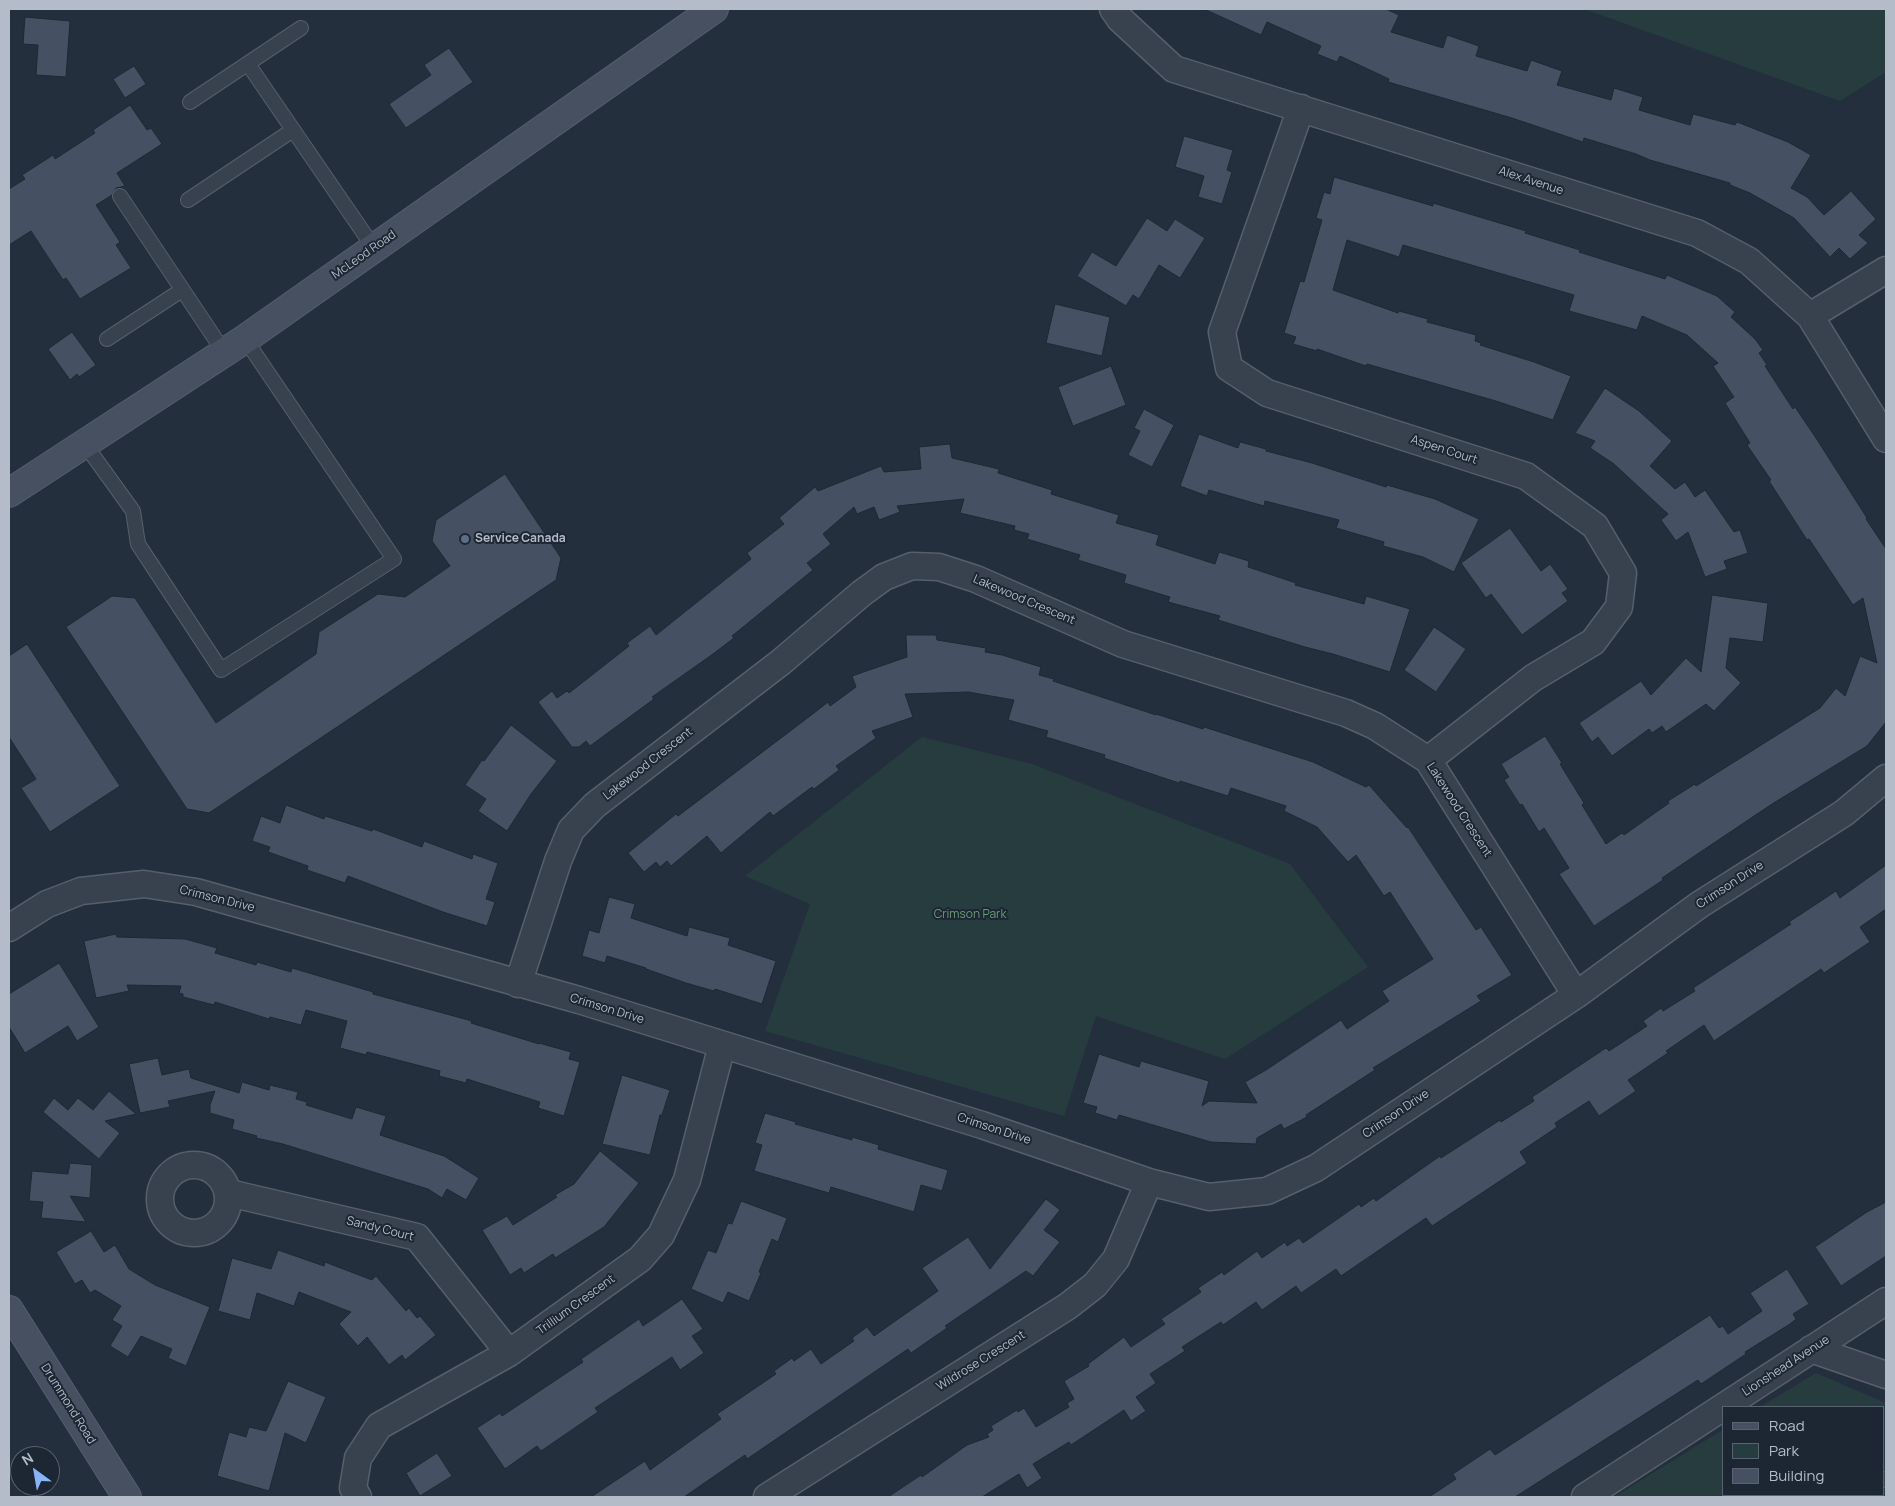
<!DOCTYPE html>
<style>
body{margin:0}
#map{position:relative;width:1895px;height:1506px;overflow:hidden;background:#242f3e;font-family:Manrope,sans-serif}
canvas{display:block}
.frame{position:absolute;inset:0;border:10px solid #b4bcc9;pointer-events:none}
.legend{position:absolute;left:1722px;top:1406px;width:162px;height:90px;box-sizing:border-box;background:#1d2633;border:1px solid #59626f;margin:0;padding:6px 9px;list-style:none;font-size:15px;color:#b4bcc9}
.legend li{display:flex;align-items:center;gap:10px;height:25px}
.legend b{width:25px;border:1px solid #59626f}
.north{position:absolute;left:10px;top:1446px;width:50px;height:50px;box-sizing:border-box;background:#1d2633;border:1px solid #59626f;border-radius:50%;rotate:328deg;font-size:14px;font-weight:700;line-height:20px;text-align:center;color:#b4bcc9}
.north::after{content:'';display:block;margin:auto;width:18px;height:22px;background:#8ab4f8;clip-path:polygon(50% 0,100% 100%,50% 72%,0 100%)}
</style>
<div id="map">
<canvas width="1895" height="1506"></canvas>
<div class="frame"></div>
<ul class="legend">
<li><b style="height:6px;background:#465061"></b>Road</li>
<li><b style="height:14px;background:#263c3f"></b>Park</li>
<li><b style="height:14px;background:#455162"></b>Building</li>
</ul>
<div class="north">N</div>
</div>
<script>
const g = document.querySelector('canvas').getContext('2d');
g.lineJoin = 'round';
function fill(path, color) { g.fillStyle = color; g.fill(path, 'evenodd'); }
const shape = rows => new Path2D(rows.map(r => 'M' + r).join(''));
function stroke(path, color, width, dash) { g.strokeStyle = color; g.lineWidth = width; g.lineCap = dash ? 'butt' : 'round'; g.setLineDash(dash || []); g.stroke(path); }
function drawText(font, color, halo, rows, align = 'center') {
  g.font = font + ' Manrope,sans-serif'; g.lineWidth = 4; g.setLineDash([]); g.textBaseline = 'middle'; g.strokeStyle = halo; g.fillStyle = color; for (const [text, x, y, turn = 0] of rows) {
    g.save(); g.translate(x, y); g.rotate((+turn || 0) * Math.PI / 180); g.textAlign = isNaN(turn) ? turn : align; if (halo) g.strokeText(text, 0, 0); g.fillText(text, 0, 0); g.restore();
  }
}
const green = shape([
 [1584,9,1886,9,1886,72,1840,101],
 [922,737,1032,764,1290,864,1368,967,1225,1059,1096,1016,1064,1116,765,1031,810,904,745,876],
 [1816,1373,1886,1403,1886,1497,1614,1497,1724,1429,1724,1495,1884,1495,1884,1407,1760,1407]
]);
const building = shape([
 [1204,9,1386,9,1399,15,1391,32,1443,48,1447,35,1479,46,1476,56,1527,71,1531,60,1562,71,1557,85,1611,100,1614,88,1643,97,1639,110,1690,125,1693,114,1735,125,1737,122,1788,142,1811,155,1791,188,1807,197,1824,215,1851,191,1876,219,1859,235,1868,243,1850,259,1839,248,1830,257,1794,218,1750,193,1730,185,1730,183,1650,160,1636,154,1584,138,1583,142,1512,118,1388,82,1389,79,1340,56,1337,62,1317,54,1321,46,1267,22,1261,35,1204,9],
 [25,17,70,21,66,77,36,75,38,45,23,44,25,17],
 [449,48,473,82,406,128,389,104,431,75,424,65,449,48],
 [134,66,146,84,125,98,113,79,134,66],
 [130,105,147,130,151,128,162,144,117,173,125,186,116,188,112,195,96,205,120,242,116,245,131,268,80,299,66,278,63,280,31,231,9,245,9,189,25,179,22,175,53,155,55,159,95,133,93,130,130,105],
 [1184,136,1233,150,1227,170,1232,172,1222,204,1198,197,1204,176,1175,167,1184,136],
 [1334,177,1433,206,1433,203,1526,231,1525,233,1580,250,1579,252,1665,279,1667,275,1717,296,1735,312,1731,317,1755,339,1763,350,1759,353,1767,365,1765,366,1793,409,1795,407,1816,438,1867,518,1866,519,1886,549,1886,722,1867,746,1772,804,1687,861,1662,878,1663,880,1594,926,1559,874,1569,868,1544,828,1539,832,1522,804,1520,805,1504,780,1509,777,1501,764,1545,736,1562,763,1560,764,1584,803,1582,805,1606,844,1622,833,1624,835,1669,803,1668,801,1695,784,1696,786,1820,708,1836,688,1845,696,1860,656,1877,663,1863,598,1853,605,1809,539,1807,540,1769,481,1771,480,1747,445,1750,443,1725,403,1734,397,1713,366,1718,363,1687,335,1642,316,1637,330,1569,311,1574,295,1403,245,1399,257,1347,240,1333,290,1398,313,1399,311,1428,319,1427,322,1476,335,1475,341,1481,343,1480,345,1534,362,1571,376,1553,420,1496,401,1367,364,1366,366,1317,349,1317,351,1293,344,1296,337,1284,333,1300,281,1304,282,1322,220,1316,218,1324,192,1330,194,1334,177],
 [1147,218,1167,231,1175,219,1205,238,1180,278,1159,265,1139,299,1133,295,1126,306,1077,276,1092,252,1116,266,1147,218],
 [1055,304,1110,317,1102,356,1046,343,1055,304],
 [72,332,96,365,79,377,77,374,70,380,48,349,72,332],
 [1111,366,1126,405,1073,426,1058,387,1111,366],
 [1605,388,1639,411,1672,441,1650,466,1675,489,1685,482,1695,497,1705,490,1734,532,1740,530,1748,553,1724,561,1727,569,1705,577,1688,532,1676,541,1661,520,1668,514,1614,464,1590,448,1595,441,1575,433,1605,388],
 [1144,409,1174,425,1152,467,1128,455,1140,431,1134,428,1144,409],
 [1199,434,1238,448,1240,442,1266,449,1266,451,1312,463,1386,487,1387,485,1435,499,1479,519,1454,572,1423,557,1383,546,1384,542,1336,528,1339,520,1265,501,1264,506,1209,490,1207,496,1180,486,1199,434],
 [950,444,952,458,999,469,998,473,1052,490,1051,494,1119,515,1116,523,1159,535,1156,545,1215,564,1219,552,1249,561,1248,567,1296,583,1295,585,1364,604,1366,596,1410,609,1390,672,1333,654,1305,647,1218,620,1220,616,1168,602,1170,597,1124,583,1126,575,1078,560,1080,555,1027,539,1029,534,1014,530,1015,526,960,513,964,499,897,506,900,512,879,520,874,507,857,514,854,507,823,534,831,544,807,563,813,570,732,636,734,638,713,654,652,697,654,699,590,746,586,741,579,747,572,747,538,702,552,691,557,698,567,691,569,693,629,646,627,643,650,626,656,635,751,559,747,553,784,524,779,518,815,487,818,491,881,466,884,472,921,469,919,447,950,444],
 [505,474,561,558,556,580,209,813,187,809,66,627,112,596,135,598,216,723,316,654,319,632,378,594,405,597,450,566,432,541,436,520,505,474],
 [1510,528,1541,571,1550,564,1568,589,1562,593,1568,601,1522,635,1491,594,1486,598,1461,563,1510,528],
 [1712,595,1768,603,1763,642,1730,638,1726,668,1741,683,1714,711,1706,704,1666,732,1662,726,1652,733,1649,729,1612,756,1598,737,1592,742,1579,723,1641,681,1651,695,1686,658,1701,672,1712,595],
 [1434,627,1466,649,1436,692,1404,670,1434,627],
 [906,635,936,635,937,640,986,648,985,652,1002,655,1041,667,1039,675,1054,679,1053,681,1156,715,1156,714,1203,729,1204,727,1313,762,1366,787,1369,785,1407,828,1408,827,1476,930,1481,927,1512,975,1477,996,1481,1001,1373,1068,1375,1070,1306,1115,1307,1117,1284,1129,1281,1124,1257,1138,1256,1144,1211,1142,1119,1115,1117,1120,1095,1113,1097,1107,1083,1103,1099,1054,1139,1067,1141,1061,1209,1081,1202,1106,1209,1101,1257,1103,1245,1082,1266,1070,1341,1020,1347,1029,1389,1001,1382,991,1433,959,1390,892,1384,896,1356,855,1348,862,1317,827,1284,811,1286,806,1231,788,1228,796,1180,781,1179,783,1104,758,1105,755,1046,737,1048,731,1008,720,1014,700,968,692,905,694,913,717,872,731,876,738,836,766,839,770,814,789,812,787,773,816,770,812,721,853,707,836,671,866,667,861,660,867,656,862,644,872,628,853,676,814,678,816,814,713,828,702,830,706,856,687,852,676,907,657,906,635],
 [27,644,120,786,50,832,21,788,36,779,9,737,9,656,27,644],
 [511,725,557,761,531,794,507,831,478,811,486,799,465,785,482,760,484,761,511,725],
 [286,805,324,819,325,816,372,831,373,829,422,847,424,841,472,859,473,854,498,863,486,899,495,902,487,926,443,912,348,876,345,883,307,870,308,866,268,852,270,847,252,841,261,816,280,823,286,805],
 [1886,865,1886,909,1860,927,1870,942,1824,973,1821,969,1714,1041,1704,1025,1666,1051,1668,1053,1628,1080,1636,1091,1599,1116,1589,1101,1555,1123,1557,1127,1520,1152,1527,1163,1432,1226,1426,1218,1341,1276,1336,1269,1301,1293,1296,1286,1262,1310,1256,1302,1223,1325,1221,1322,1182,1347,1185,1351,1150,1374,1156,1383,1136,1397,1146,1411,1131,1421,1124,1410,1071,1445,1069,1442,1033,1464,1042,1478,1027,1488,1019,1474,982,1497,888,1497,921,1475,922,1477,967,1445,989,1437,987,1434,993,1430,991,1426,1017,1410,1018,1412,1024,1408,1036,1427,1069,1407,1067,1403,1074,1399,1064,1381,1089,1366,1088,1364,1124,1337,1131,1347,1165,1324,1161,1319,1201,1292,1198,1288,1222,1272,1224,1275,1257,1251,1262,1258,1285,1242,1287,1246,1299,1238,1303,1243,1359,1204,1361,1207,1374,1198,1376,1201,1440,1156,1441,1158,1500,1120,1501,1122,1534,1101,1532,1097,1606,1048,1609,1051,1647,1026,1643,1021,1661,1008,1663,1011,1695,991,1693,988,1791,924,1789,922,1836,891,1840,898,1886,865],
 [609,897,635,904,631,918,687,936,689,927,730,938,728,945,776,961,762,1004,715,989,714,991,686,983,646,969,646,968,607,956,605,963,582,956,589,930,599,933,609,897],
 [116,934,117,937,185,939,217,948,215,953,256,965,257,962,291,972,292,968,373,992,373,994,472,1021,471,1023,539,1044,539,1043,571,1052,569,1059,580,1062,564,1116,538,1108,540,1102,467,1079,466,1083,439,1076,440,1071,367,1052,366,1055,340,1048,347,1021,306,1010,301,1025,270,1017,269,1019,215,1002,214,1005,183,997,183,994,179,993,181,986,127,985,129,991,96,998,84,941,116,934],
 [59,963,99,1027,77,1041,68,1026,25,1053,9,1027,9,994,59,963],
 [158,1058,162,1075,189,1069,191,1078,239,1093,242,1082,269,1090,270,1085,298,1092,296,1099,307,1102,306,1105,352,1119,356,1107,386,1116,380,1135,444,1156,479,1178,466,1200,447,1189,442,1198,428,1189,283,1144,256,1138,257,1136,232,1129,234,1120,210,1113,210,1105,215,1091,168,1101,170,1107,140,1113,129,1064,158,1058],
 [622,1075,670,1090,662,1115,660,1115,650,1155,602,1144,622,1075],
 [109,1091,136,1114,105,1121,120,1133,99,1159,43,1112,54,1098,68,1110,78,1098,93,1110,109,1091],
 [765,1113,796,1122,795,1124,852,1140,852,1137,879,1145,878,1149,948,1170,942,1191,921,1185,914,1212,831,1187,829,1193,754,1171,762,1145,755,1143,765,1113],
 [600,1151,639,1183,604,1227,555,1258,553,1254,524,1273,521,1268,510,1275,482,1230,507,1216,513,1225,557,1197,555,1195,574,1184,600,1151],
 [70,1163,92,1165,90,1198,70,1196,86,1222,41,1218,43,1202,29,1201,32,1171,68,1174,70,1163],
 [1046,1199,1060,1210,1044,1230,1060,1242,1033,1276,1026,1271,945,1326,947,1328,911,1353,908,1349,747,1459,745,1455,684,1497,591,1497,645,1461,650,1470,721,1419,717,1414,776,1374,774,1371,792,1358,794,1361,811,1349,821,1364,854,1341,852,1338,867,1327,874,1336,938,1291,922,1268,968,1237,990,1269,1046,1199],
 [741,1201,787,1218,778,1242,772,1239,759,1272,761,1273,749,1301,728,1292,723,1303,691,1289,708,1250,716,1253,728,1223,732,1224,741,1201],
 [1886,1202,1886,1256,1841,1286,1815,1247,1867,1212,1886,1202],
 [91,1231,104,1252,115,1245,129,1269,155,1285,210,1307,186,1366,168,1358,172,1349,141,1336,128,1357,110,1346,122,1326,112,1320,121,1306,95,1290,90,1293,82,1280,75,1284,56,1252,91,1231],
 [278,1250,324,1266,325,1262,372,1280,376,1276,406,1311,409,1308,417,1318,420,1316,436,1335,405,1360,402,1355,389,1365,367,1337,358,1346,339,1324,351,1312,299,1292,294,1306,257,1293,250,1320,218,1311,232,1258,271,1269,278,1250],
 [1787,1269,1809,1304,1793,1314,1796,1319,1790,1324,1745,1352,1746,1354,1701,1384,1698,1380,1515,1497,1429,1497,1456,1479,1453,1474,1490,1449,1495,1455,1710,1315,1719,1328,1723,1326,1728,1334,1762,1311,1750,1293,1787,1269],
 [682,1299,703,1329,692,1336,704,1353,680,1370,672,1357,595,1408,598,1412,541,1451,537,1446,505,1469,477,1428,500,1413,502,1416,583,1362,581,1359,639,1319,643,1326,682,1299],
 [288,1381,326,1397,306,1443,285,1433,269,1491,217,1476,229,1432,246,1437,249,1427,266,1431,288,1381],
 [437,1453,452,1476,420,1496,406,1473,437,1453]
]);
const lane = shape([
 [248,64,374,248],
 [190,102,301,28],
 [120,196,224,352],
 [188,200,293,130],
 [107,339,182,290],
 [84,443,133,511,138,544,221,670,394,559,245,339],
 [1884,1479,1886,1480],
 [1833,1497,1838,1495]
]);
const street = shape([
 [1113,9,1120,19,1174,69,1697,233,1749,261,1810,316,1886,439],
 [1301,108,1222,332,1229,368,1267,393,1526,476,1595,526,1623,573,1619,607,1593,642,1533,678,1428,760],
 [1810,316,1886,270],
 [9,928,47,904,81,891,144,884,196,892,579,1000,982,1125,1149,1182,1209,1197,1267,1191,1316,1168,1576,995,1699,905,1844,813,1886,778],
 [518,984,558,861,571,830,595,805,781,662,862,593,884,577,912,566,939,567,976,579,1123,644,1346,713,1375,726,1428,760,1576,995],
 '160 1199a34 34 0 1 1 68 0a34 34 0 1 1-68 0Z',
 [229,1193,417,1237,509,1353],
 [1811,1349,1886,1375],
 [358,1497,353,1488,358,1458,379,1426,509,1353,640,1259,661,1235,687,1180,722,1045],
 [767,1497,1068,1306,1095,1285,1116,1259,1149,1182],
 [1585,1497,1886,1301]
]);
const secondary = shape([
 [9,493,245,339,714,9],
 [9,1310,127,1497]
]);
const markers = [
 [465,539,5,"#5c6f8a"]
];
const streetNames = [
 ["Alex Avenue",1531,181,18],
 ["McLeod Road",364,255,-35],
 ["Aspen Court",1444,450,18],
 ["Lakewood Crescent",1024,600,23],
 ["Lakewood Crescent",648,764,-38],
 ["Lakewood Crescent",1459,810,57],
 ["Crimson Drive",1730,885,-33],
 ["Crimson Drive",217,899,14],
 ["Crimson Drive",607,1009,17],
 ["Crimson Drive",1396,1114,-34],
 ["Crimson Drive",994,1129,18],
 ["Sandy Court",380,1229,14],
 ["Trillium Crescent",576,1305,-36],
 ["Wildrose Crescent",981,1361,-32],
 ["Lionshead Avenue",1786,1366,-33],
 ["Drummond Road",68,1404,58]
];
const poiNames = [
 ["Service Canada",475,539]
];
const parkNames = [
 ["Crimson Park",970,915]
];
fill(green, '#263c3f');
fill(building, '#455162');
stroke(building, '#1f2835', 1);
stroke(lane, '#565f6c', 16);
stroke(street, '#565f6c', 29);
stroke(secondary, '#565f6c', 30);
stroke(lane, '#38414e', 14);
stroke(street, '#38414e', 26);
stroke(secondary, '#465061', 28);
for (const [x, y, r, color] of markers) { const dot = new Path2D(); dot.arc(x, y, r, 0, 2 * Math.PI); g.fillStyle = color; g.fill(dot); stroke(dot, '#1d2633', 2); }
drawText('12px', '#b4bcc9', '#1d2633', streetNames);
drawText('bold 12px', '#b4bcc9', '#1d2633', poiNames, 'left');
drawText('12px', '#6b9a76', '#1d2633', parkNames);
</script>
